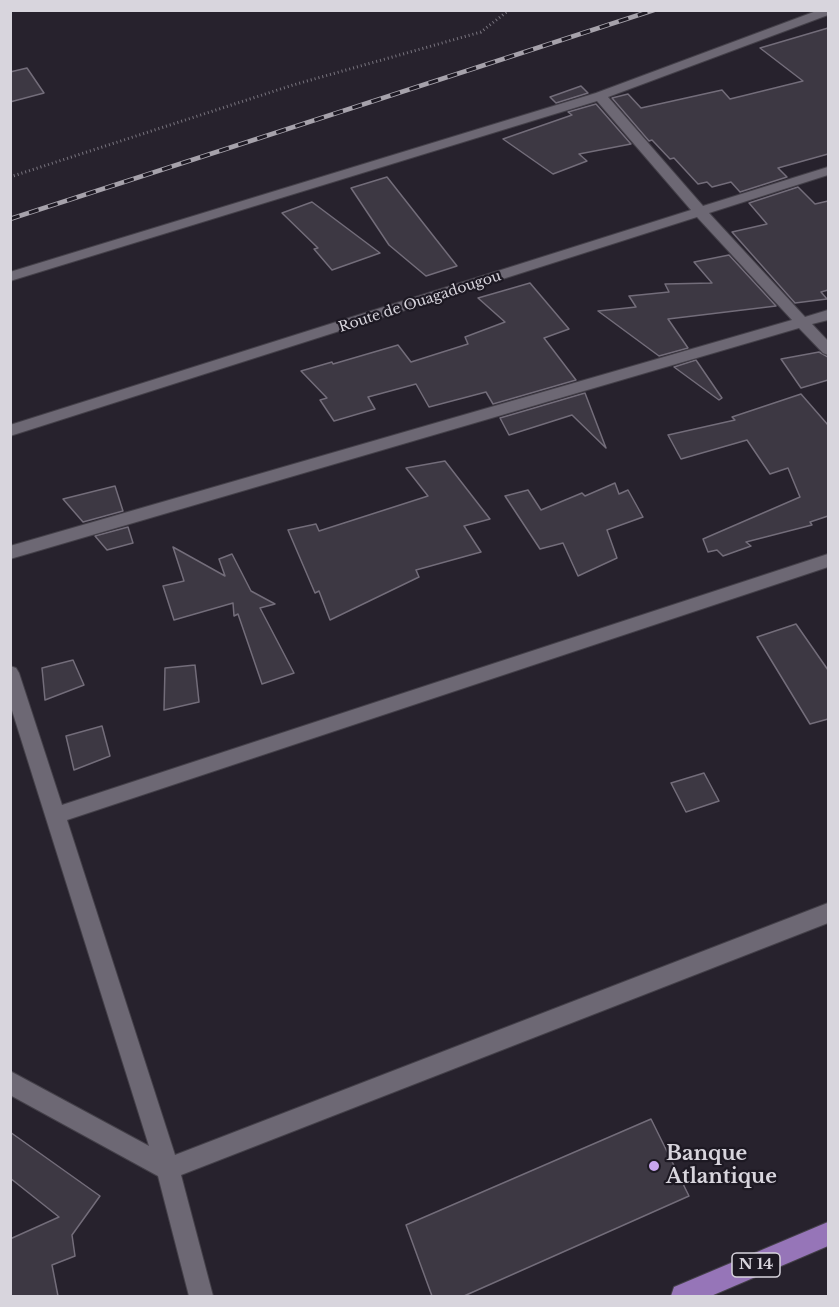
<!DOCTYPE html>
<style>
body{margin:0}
#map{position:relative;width:839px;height:1307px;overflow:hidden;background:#27222d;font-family:"Libre Baskerville",serif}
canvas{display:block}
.frame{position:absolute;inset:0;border:12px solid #d8d5dd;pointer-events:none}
</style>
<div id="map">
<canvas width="839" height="1307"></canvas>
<div class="frame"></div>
</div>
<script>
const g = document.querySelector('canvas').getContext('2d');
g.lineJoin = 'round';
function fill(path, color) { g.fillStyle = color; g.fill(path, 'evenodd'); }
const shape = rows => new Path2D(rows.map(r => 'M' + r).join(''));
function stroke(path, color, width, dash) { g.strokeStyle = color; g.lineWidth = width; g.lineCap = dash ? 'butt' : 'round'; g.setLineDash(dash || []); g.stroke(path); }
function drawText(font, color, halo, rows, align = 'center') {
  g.font = font + ' "Libre Baskerville",serif'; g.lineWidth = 4.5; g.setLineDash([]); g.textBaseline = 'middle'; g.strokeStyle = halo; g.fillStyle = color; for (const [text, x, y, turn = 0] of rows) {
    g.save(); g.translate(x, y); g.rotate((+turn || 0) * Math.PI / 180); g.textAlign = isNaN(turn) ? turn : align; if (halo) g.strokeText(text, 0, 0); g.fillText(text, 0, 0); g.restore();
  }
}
const building = shape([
 [828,28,828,154,778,168,787,177,740,192,731,182,712,187,707,182,698,184,674,158,670,159,652,140,649,141,612,98,628,94,641,108,722,90,730,99,803,81,760,48,828,28],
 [27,68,44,93,10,102,10,72,27,68],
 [581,86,588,93,556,103,550,97,581,86],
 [596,104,631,144,579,154,587,161,553,174,503,139,572,115,568,112,596,104],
 [387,177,457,266,426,276,389,245,351,188,387,177],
 [798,187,815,204,828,201,828,290,821,292,827,299,795,303,732,232,767,224,749,203,798,187],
 [312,202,380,253,332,270,314,249,318,248,282,213,312,202],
 [729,255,776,306,668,319,688,348,659,356,598,311,636,307,629,296,669,292,665,284,712,283,694,262,729,255],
 [530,283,569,329,544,338,576,380,493,404,486,392,429,407,416,384,368,397,375,409,334,421,320,400,327,398,301,371,332,362,333,364,398,345,411,362,468,344,465,337,505,322,478,298,530,283],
 [819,352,828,357,828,380,801,388,781,359,819,352],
 [696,360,722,398,719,400,674,367,696,360],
 [585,393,606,448,572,415,509,435,500,418,585,393],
 [801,394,828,425,828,516,810,522,812,525,746,542,751,546,723,556,717,550,708,552,703,539,800,497,788,468,770,474,747,440,681,459,668,435,735,420,732,417,801,394],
 [445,461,490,519,464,526,481,552,416,570,419,577,330,620,319,591,315,593,288,530,316,524,319,531,428,496,406,468,445,461],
 [615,483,619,494,628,490,643,517,607,530,617,558,578,576,563,543,540,549,505,496,528,490,541,510,582,493,585,496,615,483],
 [115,486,123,511,83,522,63,499,115,486],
 [128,527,133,543,107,550,95,536,128,527],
 [173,547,225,576,219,559,232,554,251,591,275,604,260,608,294,673,262,684,238,614,234,616,233,603,174,620,163,586,184,581,173,547],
 [796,624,828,670,828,719,810,724,757,637,796,624],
 [73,660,84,685,45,700,42,668,73,660],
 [195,665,199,702,164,710,165,668,195,665],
 [102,726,110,756,74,770,66,736,102,726],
 [704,773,719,801,686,812,671,783,704,773],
 [651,1119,689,1196,464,1296,432,1296,406,1225,651,1119],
 [10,1132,100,1196,72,1235,75,1256,52,1265,58,1296,10,1296,10,1239,59,1217,10,1178,10,1132]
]);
const path = shape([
 [10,177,293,85,481,32,509,10]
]);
const minor = shape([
 [819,10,828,10,828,15,608,97,703,206,828,167,828,175,709,213,805,317,828,310,828,320,812,324,828,341,828,355,823,353,799,328,10,559,10,546,792,320,697,217,10,436,10,425,691,210,597,101,10,281,10,272,596,93,819,10],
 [828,554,828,567,67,820,175,1155,828,903,828,923,181,1175,213,1296,189,1296,158,1176,10,1095,10,1071,149,1146,10,704,10,666,16,668,19,673,62,805,828,554]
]);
const major = shape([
 [828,1222,828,1246,711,1296,671,1296,674,1287,828,1222]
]);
const rail = shape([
 [10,219,654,10]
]);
const markers = [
 [654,1166,6,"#c8a6ef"]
];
const farStreetnames = [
 ["Route de Ouagadougou",420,302,-18]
];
const shields = [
 [756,1265,48]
];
const shieldNames = [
 ["N 14",756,1265]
];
const nearPoinames = [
 ["Banque",666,1154],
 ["Atlantique",666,1177]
];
fill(building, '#3d3843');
stroke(building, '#736d7a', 1.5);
stroke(minor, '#444049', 2);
stroke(major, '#444049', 2);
stroke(path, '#78747e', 3, [1, 3]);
fill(minor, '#6d6874');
fill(major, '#9675b8');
stroke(rail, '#a6a2ab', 4.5);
stroke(rail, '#1d1923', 3, [10]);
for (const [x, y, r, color] of markers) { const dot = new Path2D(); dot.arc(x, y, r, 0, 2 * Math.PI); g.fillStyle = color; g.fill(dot); stroke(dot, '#1d1923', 2); }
drawText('14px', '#d8d5dd', '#1d1923', farStreetnames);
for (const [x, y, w] of shields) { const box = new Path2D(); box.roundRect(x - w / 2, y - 12, w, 24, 4.5); g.fillStyle = '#1d1923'; g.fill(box); stroke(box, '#d8d5dd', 1.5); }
drawText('bold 15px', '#d8d5dd', null, shieldNames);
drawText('bold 20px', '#d8d5dd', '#1d1923', nearPoinames, 'left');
</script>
